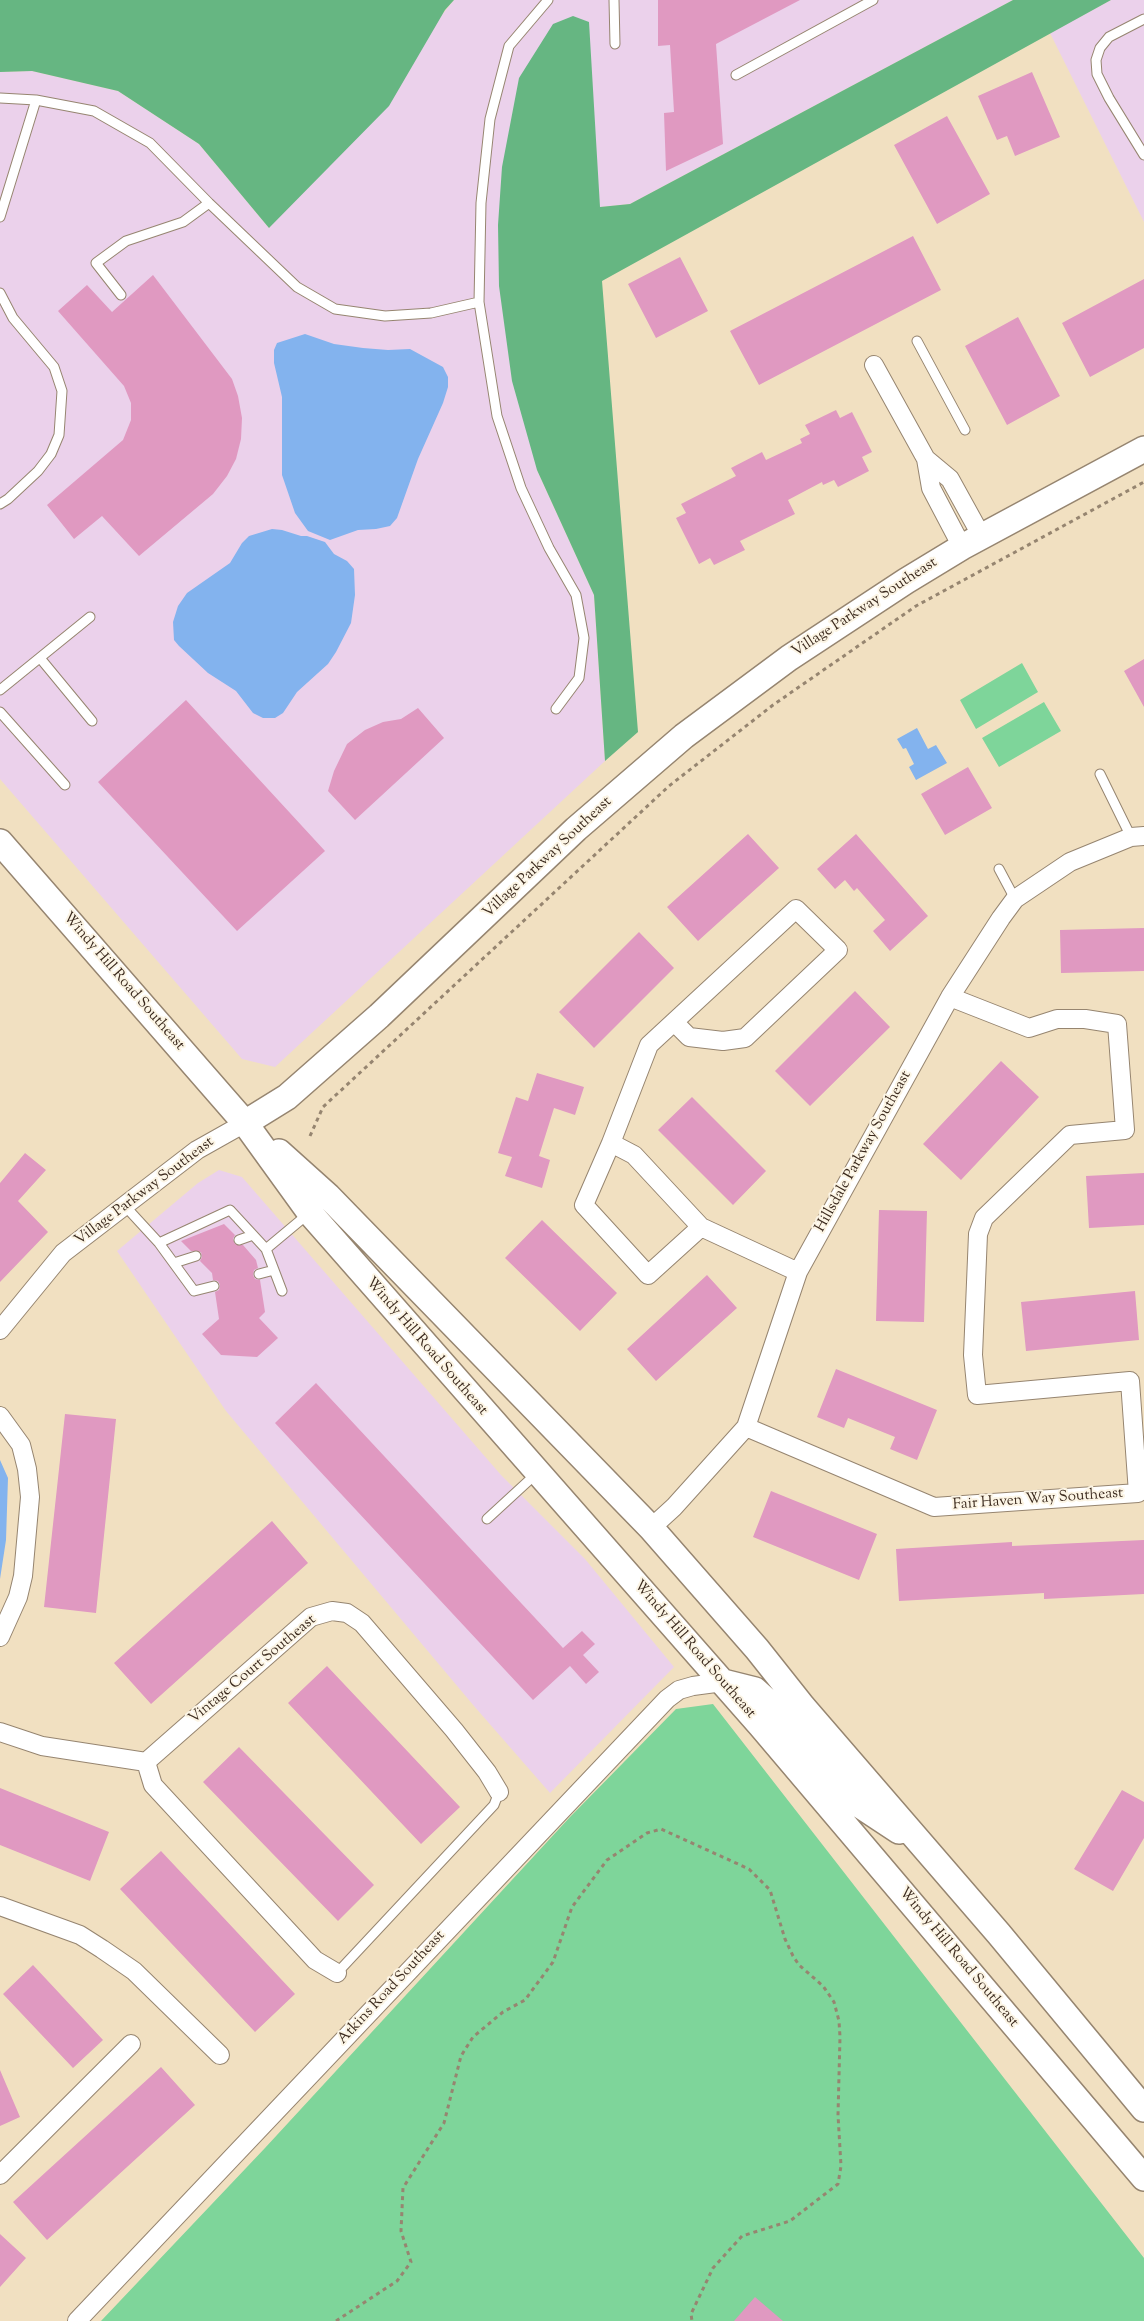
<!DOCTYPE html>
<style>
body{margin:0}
canvas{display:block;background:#f1e0c1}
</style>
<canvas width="1144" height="2321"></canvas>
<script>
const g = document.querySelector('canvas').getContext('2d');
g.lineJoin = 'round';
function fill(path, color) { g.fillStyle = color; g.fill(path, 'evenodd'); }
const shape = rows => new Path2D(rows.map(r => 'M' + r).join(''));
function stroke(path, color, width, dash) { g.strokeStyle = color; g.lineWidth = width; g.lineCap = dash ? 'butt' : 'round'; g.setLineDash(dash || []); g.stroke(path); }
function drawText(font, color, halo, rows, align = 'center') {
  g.font = font + ' "Sorts Mill Goudy",serif'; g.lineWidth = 4; g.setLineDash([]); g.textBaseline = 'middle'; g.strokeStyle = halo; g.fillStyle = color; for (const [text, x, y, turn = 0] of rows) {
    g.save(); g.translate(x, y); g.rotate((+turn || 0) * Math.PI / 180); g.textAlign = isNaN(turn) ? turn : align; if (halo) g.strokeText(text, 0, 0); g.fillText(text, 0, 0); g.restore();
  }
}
const built = shape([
 [454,0,1013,0,630,204,600,207,537,470,594,595,605,761,275,1067,242,1059,0,779,0,72,32,71,118,91,199,144,269,228],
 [1111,0,1144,0,1144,222,1050,33],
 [219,1170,242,1177,501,1475,585,1559,674,1667,550,1793,474,1706,226,1411,117,1251,198,1183]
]);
const green = shape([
 [1022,663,1038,692,976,729,960,700],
 [1044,702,1061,731,999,767,982,738],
 [713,1704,1144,2258,1144,2321,101,2321,265,2148,570,1817,676,1709]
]);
const forest = shape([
 [0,0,454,0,445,10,389,106,269,228,199,144,118,91,32,71,0,72],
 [1013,0,1111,0,602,281,638,732,605,761,594,595,537,470,512,381,499,286,498,225,502,167,519,78,553,24,573,16,589,22,600,207,630,204]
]);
const water = shape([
 [305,334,334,344,363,348,388,350,410,349,443,367,448,377,448,387,443,403,418,459,397,518,390,526,376,529,358,530,330,540,308,531,295,513,282,475,282,397,274,363,274,350,277,343],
 [272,529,282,530,301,536,307,536,325,542,334,554,347,561,354,569,355,595,351,623,336,652,328,664,297,692,283,713,275,718,263,718,253,713,236,691,208,673,179,646,174,640,173,622,178,606,187,593,230,563,242,543,249,536],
 [917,728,928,749,936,745,947,763,916,780,909,767,914,764,906,748,903,749,897,739],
 [0,1460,8,1478,6,1540,0,1579]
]);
const building = shape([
 [658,0,800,0,716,44,723,144,666,171,664,113,674,112,670,45,658,46],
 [1032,72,1060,137,1015,156,1007,136,997,140,978,96],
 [947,116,990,194,937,224,894,145],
 [913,236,941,290,759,385,730,331],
 [680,257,708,311,656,338,628,284],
 [153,275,232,379,238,396,242,418,241,439,236,459,227,476,213,494,139,556,102,516,74,539,47,505,123,440,131,420,131,403,124,386,58,311,87,285,112,312],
 [1144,279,1144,348,1090,377,1062,323],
 [1018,317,1060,396,1007,425,965,346],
 [836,410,840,418,852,412,872,452,862,457,869,471,838,487,834,480,823,485,822,482,788,500,795,514,740,541,745,550,714,565,710,558,699,564,676,518,686,513,681,504,736,476,731,468,762,452,766,460,802,443,800,439,810,434,805,425],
 [1144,659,1144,707,1124,671],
 [186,700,325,851,237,931,98,782],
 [418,708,444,738,355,820,328,791,334,771,347,744,365,730,383,722,401,719],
 [968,767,992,808,945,835,921,794],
 [748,834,779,868,698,941,667,907],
 [856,834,928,916,890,951,873,931,885,920,857,888,854,891,845,880,835,889,817,869],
 [1144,928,1144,971,1061,973,1060,930],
 [639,932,674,968,594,1048,559,1012],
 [855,991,890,1027,810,1106,775,1071],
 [1001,1061,1039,1097,961,1180,923,1144],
 [537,1073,584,1087,575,1115,554,1108,539,1156,550,1160,542,1188,505,1176,512,1157,498,1153,516,1097,528,1101],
 [692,1097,766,1171,733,1205,658,1130],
 [25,1153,46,1170,18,1201,48,1232,0,1282,0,1183],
 [1144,1173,1144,1225,1089,1228,1086,1176],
 [879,1210,927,1211,924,1322,876,1321],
 [542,1220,617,1293,580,1331,505,1258],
 [224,1224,235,1235,233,1239,235,1244,243,1245,256,1260,258,1268,254,1270,253,1275,255,1279,260,1280,265,1312,259,1318,278,1338,257,1357,221,1355,202,1334,219,1319,215,1292,219,1290,220,1285,218,1281,213,1280,212,1273,200,1261,202,1257,201,1252,191,1251,181,1241],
 [707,1275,737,1308,656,1381,627,1349],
 [1135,1291,1139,1340,1026,1351,1021,1302],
 [836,1369,937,1410,917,1460,890,1449,895,1437,848,1418,844,1428,817,1417],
 [316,1383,563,1648,582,1631,595,1644,583,1655,599,1672,586,1684,570,1666,533,1700,275,1423],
 [65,1414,116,1419,96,1613,44,1607],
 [771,1491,877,1534,859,1580,753,1537],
 [272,1521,308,1563,151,1704,114,1663],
 [1144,1540,1144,1594,1044,1599,1044,1593,899,1601,896,1549,1012,1542,1012,1546],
 [327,1666,460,1807,421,1844,288,1703],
 [239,1747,374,1885,338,1921,203,1782],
 [0,1788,109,1832,90,1881,0,1845],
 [1122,1790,1144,1802,1144,1838,1113,1891,1074,1869],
 [161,1851,295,1994,255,2032,120,1889],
 [33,1965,103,2040,73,2068,3,1994],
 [161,2067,195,2105,47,2240,13,2202],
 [0,2070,20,2117,0,2126],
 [0,2234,26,2258,0,2287],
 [755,2297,783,2321,734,2321]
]);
const path = shape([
 [310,1136,323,1107,669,786,773,705,916,606,1144,482],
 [336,2321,397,2281,411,2262,401,2231,403,2188,444,2123,461,2056,473,2037,503,2012,525,2000,553,1962,572,1907,607,1860,647,1833,661,1829,749,1869,770,1890,785,1939,793,1956,799,1965,823,1986,834,2002,839,2021,840,2037,838,2115,841,2166,838,2184,790,2221,742,2236,713,2268,691,2314,692,2321]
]);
const lane = shape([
 [548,0,509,46,490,119,481,203,479,302,497,416,521,488,549,548,576,595,584,638,579,678,556,709],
 [614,0,615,44],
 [1144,19,1109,37,1100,48,1096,60,1097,74,1109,98,1144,155],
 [736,75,873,0],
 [0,98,36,100,94,111,150,143,209,203,297,287,335,309,385,316,431,313,479,302],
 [0,217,36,100],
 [0,293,13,318,54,367,62,391,59,435,51,454,38,471,8,499,0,504],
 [121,295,96,263,126,241,183,222,209,203],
 [917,341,965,430],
 [40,658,92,721],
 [0,690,90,617],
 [0,712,65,785],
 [1100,774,1131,837],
 [999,869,1015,899],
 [125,1206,159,1243,194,1291,214,1286],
 [239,1240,253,1235],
 [159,1243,230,1210,266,1249,282,1291],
 [266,1249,308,1214],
 [174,1263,196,1256],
 [259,1274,274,1270],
 [487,1519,537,1473],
 [337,1973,494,1805,499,1792]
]);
const street = shape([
 [874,365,926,459,931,488,962,547],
 [926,459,950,479,982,537],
 [674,1022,689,1037,723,1041,745,1038,838,950,796,909,649,1045,611,1143,634,1155,701,1227,798,1272],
 [611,1143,584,1205,648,1275,701,1227],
 [0,1330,63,1253,197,1150,245,1123],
 [0,1416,21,1445,27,1469,30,1497,23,1576,18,1597,0,1637],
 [746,1427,934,1507,1138,1493,1130,1381,977,1395,973,1355,978,1234,984,1218,1070,1135,1125,1130,1117,1024,1085,1019,1057,1019,1029,1028,950,997],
 [651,1528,674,1507,746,1427,798,1272,950,997,1001,918,1015,899,1070,862,1131,837,1144,836],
 [0,1732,42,1746,146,1762,153,1785,315,1960,337,1973],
 [146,1762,311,1617,332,1611,347,1613,362,1623,454,1730,487,1772,499,1792],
 [0,1906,80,1935,102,1949,134,1971,220,2055],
 [0,2175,131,2044],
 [77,2321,667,1699,679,1690,693,1686,723,1682]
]);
const secondary = shape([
 [0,842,245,1123,310,1213,761,1726,1144,2178],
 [245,1123,287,1097,379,1016,576,829,684,736,789,658,906,581,962,547,1144,449],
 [279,1152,328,1196,651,1528,757,1649,803,1707,999,1934,1144,2109],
 [723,1682,755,1690,766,1700,855,1802,899,1831]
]);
const streetNames = [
 ["Village Parkway Southeast",865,608,-33],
 ["Village Parkway Southeast",548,858,-43],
 ["Windy Hill Road Southeast",123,982,49],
 ["Hillsdale Parkway Southeast",864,1152,-61],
 ["Village Parkway Southeast",145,1192,-37],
 ["Windy Hill Road Southeast",426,1347,49],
 ["Fair Haven Way Southeast",1038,1500,-4],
 ["Windy Hill Road Southeast",694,1650,49],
 ["Vintage Court Southeast",253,1670,-40],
 ["Windy Hill Road Southeast",958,1958,50],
 ["Atkins Road Southeast",392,1988,-47]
];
fill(built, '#ebd1eb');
fill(green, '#7ed59a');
fill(forest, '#66b682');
fill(water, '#83b3ee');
fill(building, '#e099c1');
stroke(lane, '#968570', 11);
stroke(street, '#968570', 20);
stroke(secondary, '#968570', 28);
stroke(path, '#968570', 3, [4, 4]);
stroke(lane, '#fff', 9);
stroke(street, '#fff', 18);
stroke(secondary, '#fff', 25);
drawText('15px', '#3b2a1e', '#fcf5e5', streetNames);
</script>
